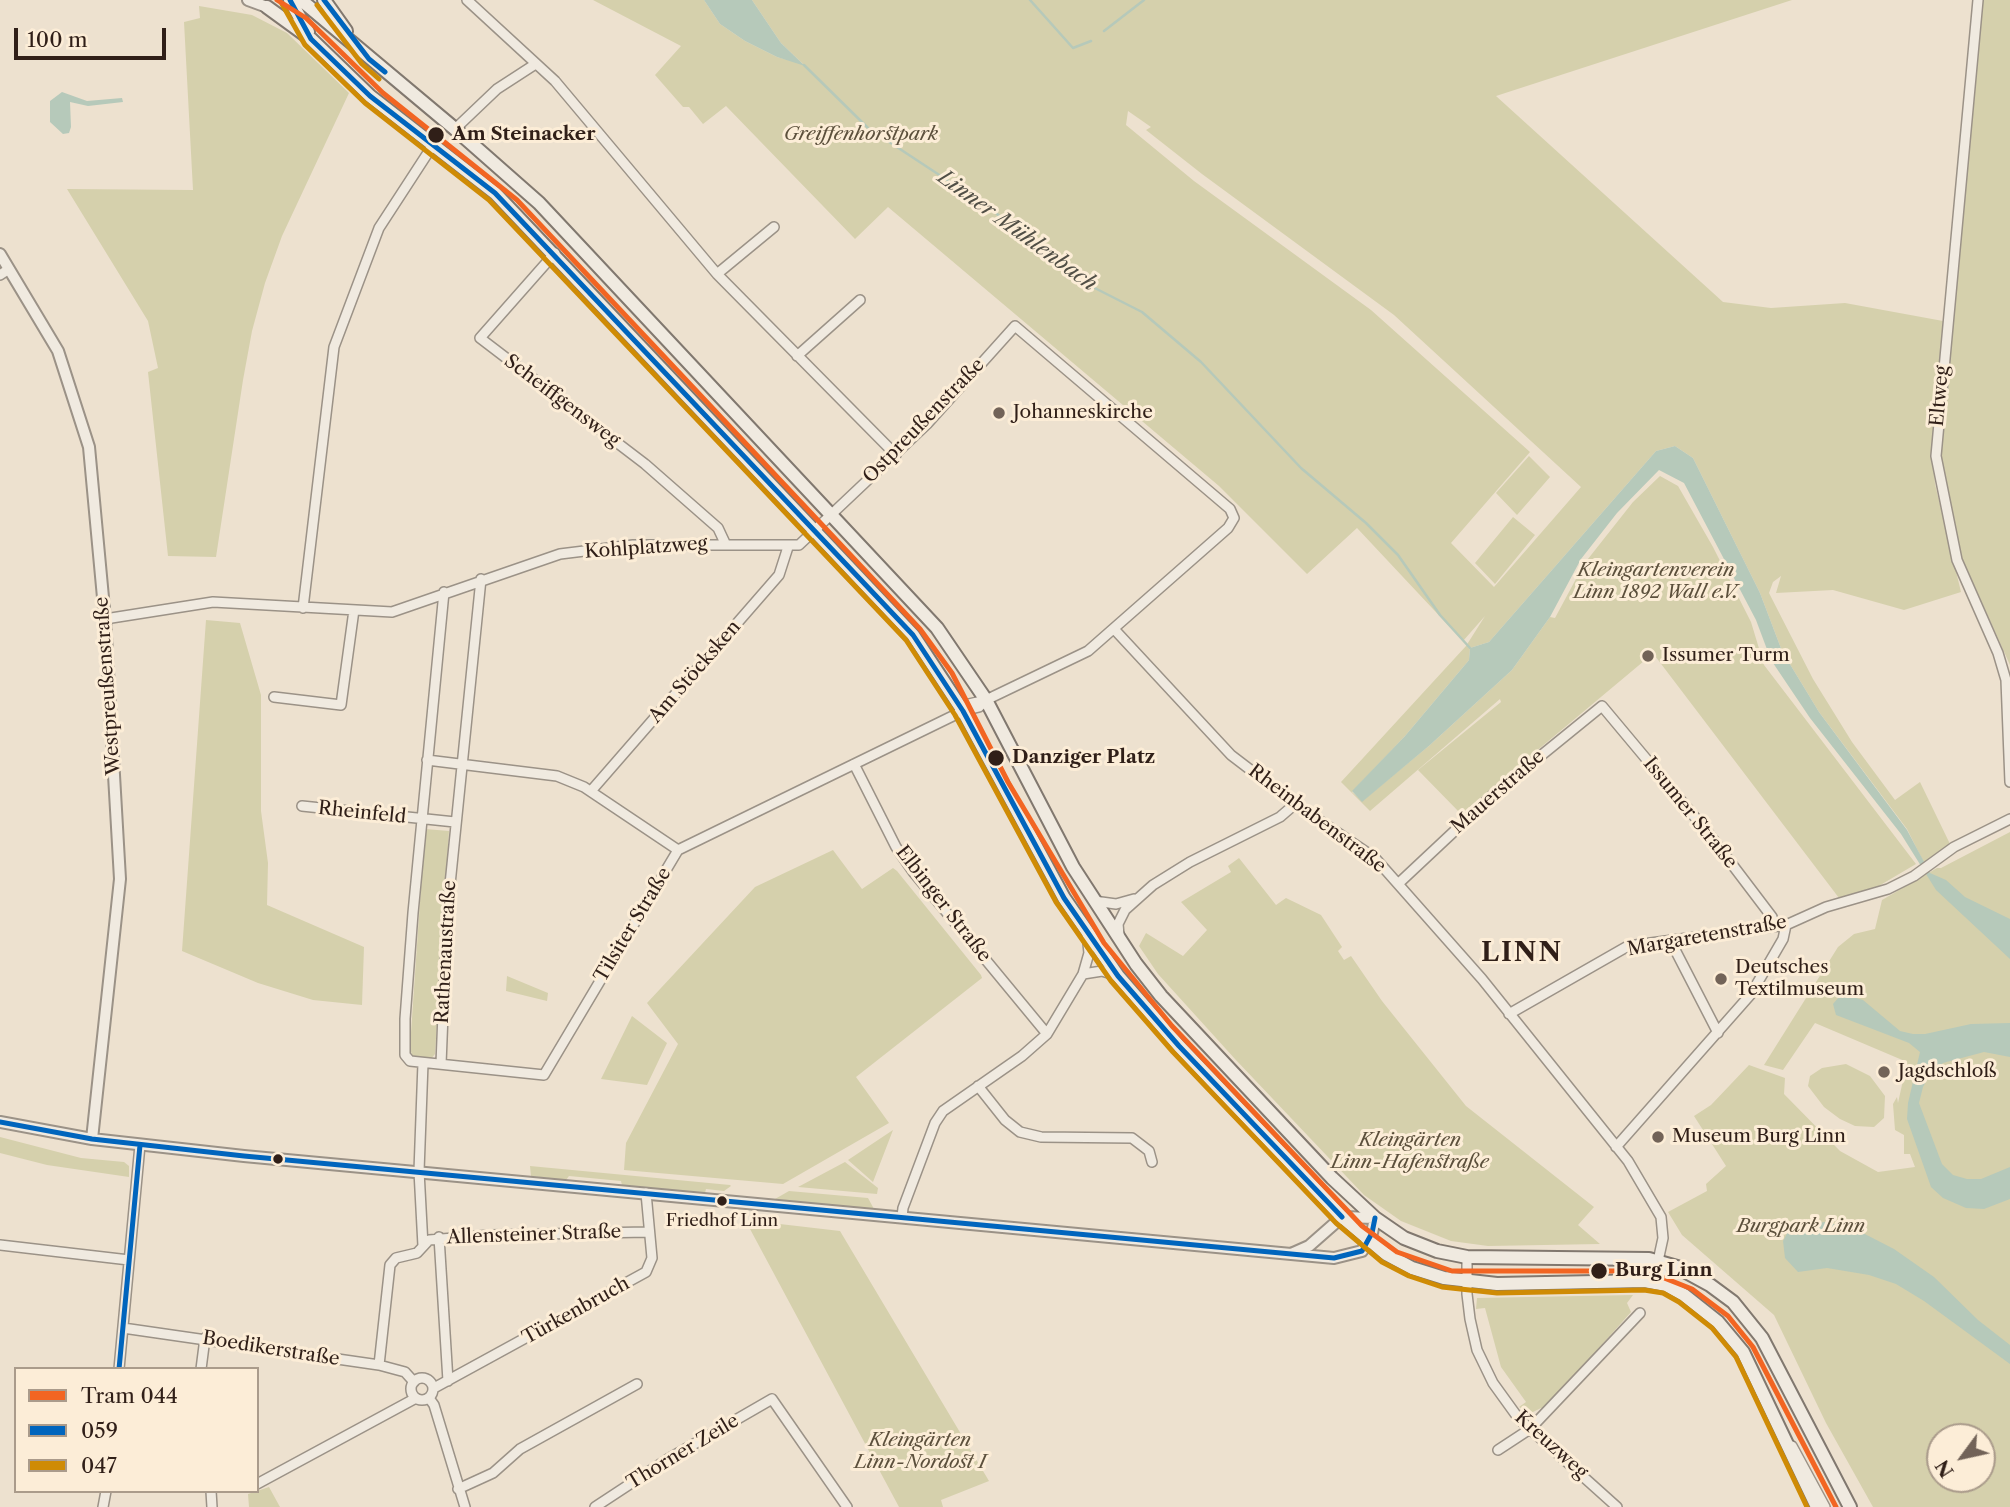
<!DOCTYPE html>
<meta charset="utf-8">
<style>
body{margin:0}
#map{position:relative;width:2010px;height:1507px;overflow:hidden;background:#ede1cf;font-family:"Libre Caslon Text",serif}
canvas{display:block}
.legend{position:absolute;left:14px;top:1367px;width:245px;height:126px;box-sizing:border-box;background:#fcedd7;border:2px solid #aa9b8b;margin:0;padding:9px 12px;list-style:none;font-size:21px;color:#301f18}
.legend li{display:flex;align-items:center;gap:14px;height:35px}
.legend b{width:35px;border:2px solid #aa9b8b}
.north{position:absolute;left:1926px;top:1423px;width:70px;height:70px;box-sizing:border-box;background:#fcedd7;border:2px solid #aa9b8b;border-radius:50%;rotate:237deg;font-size:19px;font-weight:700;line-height:28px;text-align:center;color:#301f18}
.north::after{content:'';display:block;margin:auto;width:24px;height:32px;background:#726358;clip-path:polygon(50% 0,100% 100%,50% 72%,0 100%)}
.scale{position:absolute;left:14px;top:28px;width:152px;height:32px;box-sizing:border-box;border:4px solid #301f18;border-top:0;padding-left:9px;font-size:21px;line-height:24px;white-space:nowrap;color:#301f18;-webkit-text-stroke:5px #fcedd7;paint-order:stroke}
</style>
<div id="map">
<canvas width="2010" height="1507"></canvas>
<ul class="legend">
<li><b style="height:9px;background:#f26522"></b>Tram 044</li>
<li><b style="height:9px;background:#0065bd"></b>059</li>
<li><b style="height:9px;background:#cf8b05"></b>047</li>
</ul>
<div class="north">N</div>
<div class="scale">100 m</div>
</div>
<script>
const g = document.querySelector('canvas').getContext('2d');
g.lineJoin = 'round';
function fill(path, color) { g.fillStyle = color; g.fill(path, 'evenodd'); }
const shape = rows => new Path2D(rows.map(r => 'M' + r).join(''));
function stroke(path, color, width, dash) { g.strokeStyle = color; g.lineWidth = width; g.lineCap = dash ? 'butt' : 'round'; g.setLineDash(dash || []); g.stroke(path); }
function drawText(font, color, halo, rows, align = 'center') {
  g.font = font + ' "Libre Caslon Text",serif'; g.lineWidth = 6; g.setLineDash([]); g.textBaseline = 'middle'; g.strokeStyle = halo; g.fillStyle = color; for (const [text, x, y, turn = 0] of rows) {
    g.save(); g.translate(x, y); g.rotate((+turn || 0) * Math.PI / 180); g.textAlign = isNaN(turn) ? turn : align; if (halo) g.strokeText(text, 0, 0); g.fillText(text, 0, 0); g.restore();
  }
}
const green = shape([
 [593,0,704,0,720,24,745,41,777,57,803,64,781,43,752,0,1792,0,1496,96,1723,302,1771,308,1845,303,1943,321,1932,445,1935,484,1961,592,1904,610,1833,590,1776,593,1781,576,1773,582,1769,593,1813,679,1852,742,1895,800,1920,782,1950,844,1925,865,1907,829,1819,712,1782,651,1760,593,1693,458,1675,446,1656,451,1489,642,1470,648,1469,660,1405,736,1352,792,1362,801,1430,745,1512,670,1550,617,1555,618,1584,564,1633,502,1660,476,1678,486,1713,547,1751,622,1764,665,1916,864,1877,887,1839,898,1649,648,1640,656,1644,661,1461,814,1418,770,1501,702,1500,699,1370,811,1341,782,1466,646,1485,616,1463,641,1357,528,1307,574,1219,486,888,207,855,239,726,106,703,124,689,107,683,107,655,75,681,46],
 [1128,111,1151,127,1146,130,1202,174,1394,315,1581,487,1494,587,1451,543,1530,452,1371,310,1194,181,1126,125],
 [1980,0,2010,0,2010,665,1962,558,1944,488,1940,445],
 [199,6,252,15,287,33,349,93,282,236,265,283,252,331,243,380,216,557,168,556,148,372,158,368,148,321,67,189,193,190,184,22,200,18],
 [1529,456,1550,477,1517,515,1496,493],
 [1513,517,1535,535,1495,584,1475,563],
 [206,620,240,623,261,695,261,811,268,863,267,905,364,947,362,1005,313,1000,258,983,182,951],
 [425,829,449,831,435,1054,431,1059,412,1056,410,1047],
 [2010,832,2010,1507,1873,1507,1826,1423,1774,1315,1682,1235,1668,1212,1707,1191,1706,1184,1726,1166,1694,1116,1711,1105,1749,1065,1785,1078,1784,1094,1840,1151,1878,1172,1915,1167,1910,1154,1904,1154,1904,1135,1895,1130,1893,1104,1897,1097,1898,1103,1907,1062,1815,1023,1783,1070,1764,1065,1838,947,1854,934,1875,929,1882,900,1937,868,1941,868],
 [1940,1437,1982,1437,1982,1479,1940,1479],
 [833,850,862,889,893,868,897,871,981,975,982,978,856,1077,889,1123,783,1184,624,1170,626,1143,678,1044,647,1003,755,887],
 [1239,858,1276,905,1286,898,1321,915,1342,947,1338,951,1344,960,1351,956,1382,1001,1466,1106,1594,1207,1578,1225,1600,1244,1488,1246,1451,1241,1401,1221,1364,1195,1235,1059,1158,974,1139,946,1146,933,1183,956,1207,930,1181,902,1231,872,1228,866],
 [507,976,548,993,547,1001,506,991],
 [632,1016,667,1043,647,1085,601,1079],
 [1846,1064,1870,1076,1885,1096,1884,1118,1874,1127,1855,1126,1840,1119,1824,1107,1808,1086,1810,1076,1822,1068],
 [893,1130,873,1182,848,1160],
 [0,1137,81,1158,124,1162,129,1166,129,1177,47,1165,0,1153],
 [845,1162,878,1188,877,1194,798,1187],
 [530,1166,730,1185,731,1186,724,1191,706,1189,705,1193,622,1185,621,1181,569,1176,566,1180,531,1176],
 [789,1191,868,1198,874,1209,775,1199],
 [754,1221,840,1231,989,1481,941,1500,943,1507,899,1507,750,1229],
 [1633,1295,1627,1303,1631,1312,1544,1410,1541,1408,1531,1413,1519,1407,1526,1402,1501,1367,1485,1308,1476,1309,1477,1298],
 [269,1487,280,1507,249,1507,248,1494]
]);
const water = shape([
 [704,0,752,0,781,43,805,66,777,57,745,41,720,24],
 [62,92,87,101,122,98,123,102,88,106,70,102,71,127,69,133,63,134,50,122,50,101],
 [1675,446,1693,458,1760,593,1782,651,1819,712,1907,830,1930,873,1946,880,1965,897,2010,919,2010,959,1936,890,1901,834,1810,718,1771,660,1756,620,1684,483,1659,470,1617,513,1581,559,1550,617,1512,670,1430,745,1362,802,1352,791,1405,736,1469,660,1470,648,1489,642,1656,451],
 [1849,996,1863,1000,1900,1031,1913,1034,1925,1034,1971,1024,2010,1023,2010,1057,1984,1052,1943,1063,1932,1071,1923,1087,1919,1103,1942,1164,1953,1175,1967,1179,1981,1179,2010,1167,2010,1199,1984,1209,1966,1208,1943,1198,1931,1187,1907,1119,1908,1103,1920,1052,1909,1043,1836,1015,1833,1004,1839,997],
 [1826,1222,1857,1230,1894,1249,1934,1277,1978,1320,2010,1345,2010,1364,1924,1301,1896,1284,1869,1275,1827,1268,1798,1272,1785,1258,1783,1241,1789,1230,1802,1224]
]);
const stream = shape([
 [1030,0,1073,48,1091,41],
 [1104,31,1144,0],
 [804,65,868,128,991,209,1075,278,1142,312,1201,362,1301,468,1366,523,1398,555,1440,615,1470,648]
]);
const minor = shape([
 [467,0,555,81,717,274,896,455],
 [1978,0,1936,456,1957,560,1998,653,2006,680,2010,782],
 [455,129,497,89,534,65],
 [555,253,480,338,645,464,718,528,725,543],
 [717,274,774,227],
 [0,275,9,269],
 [797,356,860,300],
 [444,592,413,913,405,1019,405,1055,410,1061,544,1075,678,850,963,711,979,707,986,700],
 [303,608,334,347,379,228,433,145],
 [105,619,213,602,392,612,560,554,633,545,799,545,927,424,1015,326,1230,509,1234,518,1228,528,1088,651,986,700,969,704,963,711],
 [1114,629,1231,755,1295,804,1375,858,1482,979,1628,1161,1661,1217,1663,1238,1658,1261,1666,1285],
 [274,697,341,705,354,610],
 [427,760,557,776,584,787,678,850],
 [854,764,896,847,914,873,1047,1034],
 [591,791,779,575,788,547],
 [302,806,455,822],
 [1399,883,1495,793,1602,706,1709,834,1772,917,1774,924],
 [1094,901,1116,904,1134,899],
 [1119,935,1118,924,1125,910,1153,885,1190,862,1280,817,1295,804],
 [1670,940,1718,1033],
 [1083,974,1102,971,1118,976],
 [1509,1014,1628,946,1786,925,1826,907,1888,889,1914,876,1954,847,2010,819],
 [441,1064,447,914,481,579],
 [978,1086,1005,1120,1020,1132,1041,1137,1132,1138,1149,1151,1152,1162],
 [1616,1147,1751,994,1783,939,1786,925],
 [902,1217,903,1208,935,1123,943,1111,1022,1056,1047,1034,1083,974,1089,953,1087,934],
 [439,1237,448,1381],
 [0,1245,129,1260],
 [423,1246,419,1171,423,1063],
 [1467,1257,1467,1294,1470,1319,1477,1350,1493,1383,1519,1419,1617,1507],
 [123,1328,379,1365,405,1372,414,1382],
 [379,1365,390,1265,396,1258,417,1253,429,1240,491,1235,647,1232],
 [119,1369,140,1145],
 [201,1369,205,1338],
 '411 1389a11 11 0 1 1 22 0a11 11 0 1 1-22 0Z',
 [434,1388,646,1272,652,1258,646,1193],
 [429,1398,434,1405,465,1507],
 [1792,1446,1825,1507],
 [1498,1450,1530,1429,1640,1313],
 [257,1484,416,1398],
 [458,1489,493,1473,520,1449,637,1384],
 [211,1491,212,1507],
 [103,1507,106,1491],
 [595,1507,668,1459,772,1399,847,1507]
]);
const tertiary = shape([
 [248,0,267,7],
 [0,254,58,351,89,447,105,619,120,879,92,1139],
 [0,1122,92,1139,244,1156,1334,1258,1362,1251,1372,1233,1375,1218,1342,1217,1309,1246,1291,1254]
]);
const secondary = shape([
 [290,0,308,32],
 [301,0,455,129,539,203,937,628,986,700,1073,867,1136,964,1161,996,1332,1178,1375,1218,1404,1238,1437,1251,1467,1257,1649,1259,1677,1267,1710,1285,1733,1302,1762,1338,1850,1507],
 [324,0,346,31],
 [267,7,311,39,370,96,495,193,913,635,963,711,1064,898,1118,976,1179,1046,1342,1217,1386,1254,1412,1268,1444,1278,1497,1284,1645,1281,1666,1285,1684,1295,1718,1322,1743,1352,1817,1507]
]);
const bus1 = shape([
 [290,0,311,39,370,96,495,193,913,635,963,711,1064,898,1118,976,1179,1046,1342,1217],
 [324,0,369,59,385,72],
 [0,1122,92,1139,244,1156,1334,1258,1362,1251,1372,1233,1375,1218],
 [119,1369,140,1145]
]);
const bus2 = shape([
 [282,4,305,45,365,103,489,200,906,640,955,715,1056,902,1111,981,1173,1052,1336,1223,1382,1262,1409,1276,1442,1287,1497,1293,1644,1290,1663,1293,1679,1302,1712,1328,1736,1357,1807,1507],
 [317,5,362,64,379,79]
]);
const tram1 = shape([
 [277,0,306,18,383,93,517,200,920,629,952,673,1008,782,1104,943,1172,1026,1362,1226,1397,1252,1452,1271,1627,1271,1654,1274,1692,1289,1728,1316,1753,1347,1836,1507]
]);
const markers = [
 [436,135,9,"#301f18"],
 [999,413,7,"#726358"],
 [1648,656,7,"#726358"],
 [996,758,9,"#301f18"],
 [1721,979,7,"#726358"],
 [1884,1072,7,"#726358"],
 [1658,1137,7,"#726358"],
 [278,1159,6,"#301f18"],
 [722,1201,6,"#301f18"],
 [1599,1271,9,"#301f18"]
];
const busNames = [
 ["Friedhof Linn",722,1221]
];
const stopNames = [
 ["Am Steinacker",452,135],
 ["Danziger Platz",1012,758],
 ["Burg Linn",1615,1271]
];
const parkNames = [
 ["Greiffenhorstpark",861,135],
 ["Kleingartenverein",1656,571],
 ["Linn 1892 Wall e.V.",1656,593],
 ["Kleingärten",1410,1141],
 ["Linn-Hafenstraße",1410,1163],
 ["Burgpark Linn",1801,1227],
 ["Kleingärten",920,1441],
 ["Linn-Nordost I",920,1463]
];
const streetNames = [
 ["Eltweg",1940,396,-85],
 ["Scheiffgensweg",562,401,37],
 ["Ostpreußenstraße",924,421,-46],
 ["Kohlplatzweg",646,548,-4],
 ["Am Stöcksken",695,672,-49],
 ["Westpreußenstraße",108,686,-94],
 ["Mauerstraße",1498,792,-41],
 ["Rheinfeld",362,813,6],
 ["Issumer Straße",1690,813,51],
 ["Rheinbabenstraße",1317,819,37],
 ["Elbinger Straße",943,904,52],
 ["Tilsiter Straße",633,925,-59],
 ["Margaretenstraße",1707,936,-10],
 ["Rathenaustraße",446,952,-87],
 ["Allensteiner Straße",534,1235,-2],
 ["Türkenbruch",576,1311,-29],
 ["Boedikerstraße",271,1349,9],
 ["Kreuzweg",1551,1445,42],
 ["Thorner Zeile",683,1452,-31]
];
const poiNames = [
 ["Johanneskirche",1013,413],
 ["Issumer Turm",1662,656],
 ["Deutsches",1735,968],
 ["Textilmuseum",1735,990],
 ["Jagdschloß",1898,1072],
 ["Museum Burg Linn",1672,1137]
];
const waterNames = [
 ["Linner Mühlenbach",1017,231,36]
];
const districtNames = [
 ["LINN",1522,953]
];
fill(green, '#d5d0ac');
fill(water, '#b6c9ba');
stroke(stream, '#b6c9ba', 2.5);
stroke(minor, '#9b9287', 12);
stroke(tertiary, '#9b9287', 14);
stroke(secondary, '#81786f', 16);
stroke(minor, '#f0eae0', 9);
stroke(tertiary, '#f0eae0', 10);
stroke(secondary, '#f0eae0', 12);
stroke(bus1, '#0065bd', 5);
stroke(bus2, '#cf8b05', 5);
stroke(tram1, '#f26522', 5);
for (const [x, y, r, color] of markers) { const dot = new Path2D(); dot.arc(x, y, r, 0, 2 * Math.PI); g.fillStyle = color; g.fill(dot); stroke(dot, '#fcedd7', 2.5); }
drawText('17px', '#301f18', '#fcedd7', busNames);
drawText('bold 19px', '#301f18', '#fcedd7', stopNames, 'left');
drawText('italic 19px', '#5c503c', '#fcedd7', parkNames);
drawText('19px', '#301f18', '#fcedd7', streetNames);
drawText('19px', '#301f18', '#fcedd7', poiNames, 'left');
drawText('italic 21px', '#514f46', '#fcedd7', waterNames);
g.letterSpacing = '2px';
drawText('bold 26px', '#301f18', '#fcedd7', districtNames);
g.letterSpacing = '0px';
</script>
